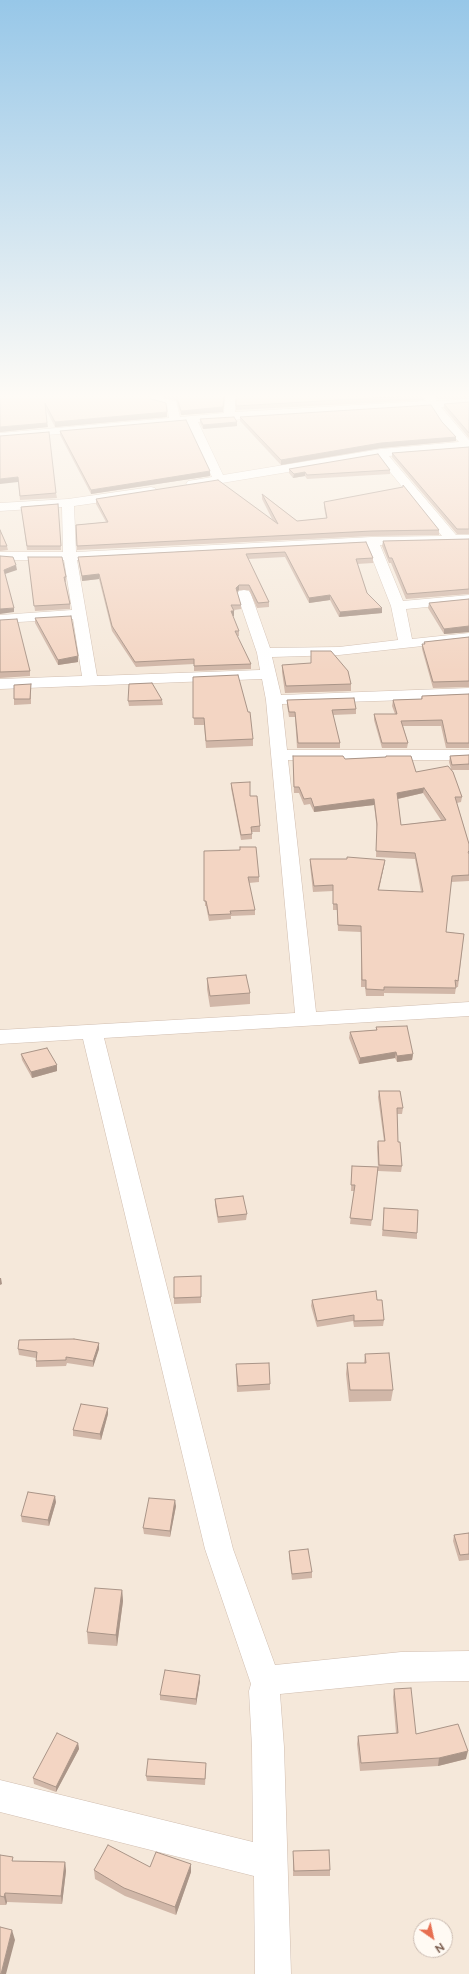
<!DOCTYPE html>
<style>
body{margin:0}
#map{position:relative;width:469px;height:1974px;overflow:hidden;background:#fdf6ec;font-family:Raleway,sans-serif}
canvas{display:block}
.north{position:absolute;left:413px;top:1918px;width:40px;height:40px;box-sizing:border-box;background:#fffaf3;border:1px solid #cabbb1;border-radius:50%;rotate:146deg;font-size:11px;font-weight:700;line-height:16px;text-align:center;color:#7a5c4d}
.north::after{content:'';display:block;margin:auto;width:14px;height:18px;background:#e76f51;clip-path:polygon(50% 0,100% 100%,50% 72%,0 100%)}
</style>
<div id="map">
<canvas width="469" height="1974"></canvas>
<div class="north">N</div>
</div>
<script>
const g = document.querySelector('canvas').getContext('2d');
g.lineJoin = 'round';
function fill(path, color) { g.fillStyle = color; g.fill(path, 'evenodd'); }
const shape = rows => new Path2D(rows.map(r => 'M' + r).join(''));
function stroke(path, color, width, dash) { g.strokeStyle = color; g.lineWidth = width; g.lineCap = dash ? 'butt' : 'round'; g.setLineDash(dash || []); g.stroke(path); }
const residential = shape([
 [0,395,469,395,469,1974,0,1974],
 [421,1926,445,1926,445,1950,421,1950]
]);
const minor = shape([
 [150,395,160,395,162,398,176,401,180,417,224,413,225,395,235,395,235,412,426,401,423,395,433,395,437,401,469,399,469,405,441,407,469,440,469,450,464,449,389,456,456,535,469,535,469,543,380,545,403,601,469,595,469,603,406,609,412,639,469,633,469,641,339,655,272,657,281,695,469,688,469,698,282,704,287,750,469,750,469,760,288,760,316,1012,469,1002,469,1016,104,1038,233,1549,275,1665,401,1652,469,1651,469,1681,401,1682,280,1694,284,1747,291,1974,255,1974,254,1876,0,1812,0,1780,253,1842,252,1747,249,1691,251,1684,205,1549,83,1039,0,1044,0,1030,295,1013,266,700,262,679,0,689,0,679,82,676,73,619,0,623,0,615,72,610,64,560,0,560,0,552,63,552,62,507,0,511,0,503,68,499,151,487,155,488,157,491,155,494,151,495,74,506,76,552,372,537,442,536,378,457,192,488,186,484,188,481,212,477,187,423,0,439,0,433,169,418,167,406,153,403,150,395],
 [431,408,443,425,459,442,381,449,223,475,198,422,431,408],
 [367,545,391,606,398,640,339,647,270,648,251,594,249,591,244,590,239,591,237,594,257,653,260,670,97,676,77,560,367,545]
]);
const wall = shape([
 [0,395,151,399,167,417,55,427,45,408,48,427,0,432],
 [161,395,225,395,223,412,181,415,176,400,163,397],
 [236,395,424,395,424,400,236,410],
 [434,395,469,395,469,398,438,399],
 [469,402,469,438,444,408,444,404],
 [240,417,442,422,456,437,456,441,381,448,281,465,240,421],
 [200,419,237,426,203,429,200,423],
 [60,431,210,476,91,494,60,435],
 [0,436,56,493,57,498,20,500,18,482],
 [469,447,469,534,457,534,392,457,392,453],
 [289,469,390,470,390,474,307,479,305,476,293,478,289,473],
 [262,494,297,521,326,518,324,507,324,502,439,530,439,535,372,536,77,550,76,525,106,522,96,504,96,499,273,521,262,499],
 [58,504,61,550,27,550,21,507],
 [0,530,7,546,8,550,0,551],
 [469,539,469,594,406,599,391,563,389,563,382,546,383,541],
 [366,542,373,558,373,563,357,564,367,593,382,613,339,617,330,600,309,603,285,557,248,559,269,602,269,607,257,608,249,590,239,590,237,592,241,605,241,609,234,610,234,616,233,616,239,631,239,636,237,636,251,664,251,669,194,671,194,664,136,667,112,631,99,579,82,581,78,557],
 [28,557,66,577,66,582,65,582,70,604,70,609,35,611],
 [469,599,469,632,444,634,428,608,429,603],
 [35,618,78,662,58,665,35,623],
 [0,620,30,671,30,676,0,678],
 [469,637,469,687,433,688,422,649,422,644,424,644,424,642],
 [282,665,351,684,351,691,285,693,282,672],
 [193,677,253,739,253,746,206,748,204,725,194,725],
 [31,684,31,704,14,705,14,699],
 [469,694,469,748,446,748,441,726,403,726,408,743,407,748,382,748,374,720,374,714,395,714,392,706,393,700,421,699,422,696],
 [162,700,163,705,129,706,128,701],
 [287,700,356,709,356,714,333,715,340,743,340,748,297,748,295,717,289,717,287,705],
 [469,755,469,770,452,770,462,797,461,802,457,803,469,844,469,881,451,882,446,932,464,934,458,987,456,987,455,994,384,993,384,996,366,996,365,987,361,987,361,932,338,931,337,910,333,910,333,891,313,892,310,865,310,859,385,860,384,866,379,890,421,892,415,859,376,857,377,830,374,805,314,812,310,804,304,805,299,793,294,793,293,756,345,759,386,757,386,756,416,772,451,769,449,762,450,756],
 [423,793,441,820,401,825,398,799],
 [231,783,250,796,260,826,260,832,252,832,252,839,241,840,231,788],
 [204,851,259,877,259,882,249,883,255,910,255,915,231,916,231,919,209,921,206,906,205,906],
 [207,978,250,993,250,1004,210,1007,207,989],
 [376,1027,413,1054,412,1060,397,1062,395,1058,359,1064,349,1038,350,1032,376,1030],
 [21,1054,57,1071,32,1078,22,1060],
 [379,1091,403,1108,402,1114,397,1114,398,1142,402,1166,401,1172,378,1171,378,1169,371,1226,350,1224,354,1191,351,1191,352,1166,378,1167,377,1147,378,1141,384,1141,378,1097],
 [215,1199,247,1214,246,1220,218,1223,215,1205],
 [384,1208,417,1233,417,1239,382,1236],
 [201,1276,201,1303,174,1304,174,1298],
 [312,1300,377,1300,384,1320,383,1326,354,1327,353,1321,317,1327,311,1306],
 [99,1343,99,1349,93,1367,67,1363,66,1366,36,1367,36,1358,19,1355,18,1349],
 [365,1354,393,1390,391,1401,349,1402,346,1374,347,1363,364,1363],
 [236,1370,270,1384,270,1390,237,1392],
 [108,1408,108,1414,101,1440,73,1436,73,1430],
 [56,1502,49,1526,22,1522,21,1516],
 [176,1506,170,1537,144,1534,143,1528],
 [469,1533,469,1560,459,1561,453,1541,454,1535],
 [289,1551,312,1572,312,1578,292,1580,289,1557],
 [122,1590,123,1601,117,1646,88,1644,87,1632],
 [200,1681,196,1705,160,1700,160,1695],
 [394,1689,416,1734,466,1759,438,1766,360,1771,357,1744,358,1736,396,1733,393,1697],
 [78,1743,79,1749,56,1792,34,1784,33,1778],
 [206,1769,205,1785,147,1781,146,1776],
 [293,1851,330,1870,330,1876,293,1876],
 [0,1855,13,1861,65,1862,66,1871,62,1904,7,1902,6,1905,0,1905],
 [150,1867,191,1872,176,1915,125,1896,95,1879,94,1870]
]);
const shadedWall = shape([
 [225,395,223,412,181,415,181,411],
 [167,412,167,417,55,427,55,422],
 [237,422,237,426,203,429,203,425],
 [47,423,48,427,0,432,0,427],
 [456,437,456,441,381,448,281,465,281,460,381,443],
 [210,471,210,476,91,494,91,490],
 [305,472,305,476,293,478,294,474],
 [18,477,18,482,0,484,0,479],
 [16,565,17,570,5,574,4,570],
 [99,574,99,579,82,581,82,576],
 [239,585,239,590,236,593,236,588],
 [330,595,330,600,309,603,309,598],
 [14,608,14,612,0,614,0,609],
 [382,608,382,613,339,617,340,612],
 [231,611,234,611,234,616,231,616],
 [469,626,469,632,444,634,444,629],
 [78,656,78,662,58,665,58,660],
 [424,788,423,793,397,799,397,793],
 [374,799,374,805,314,812,314,807],
 [385,860,384,866,377,896,378,890],
 [396,1052,395,1058,359,1064,360,1058],
 [413,1054,412,1060,397,1062,397,1056],
 [57,1065,57,1071,32,1078,31,1072],
 [0,1278,1,1278,2,1284,0,1285],
 [99,1343,99,1349,93,1367,93,1361],
 [108,1408,108,1414,101,1440,100,1434],
 [55,1496,56,1502,49,1526,48,1520],
 [175,1500,176,1506,170,1537,170,1531],
 [122,1590,123,1601,117,1646,116,1635],
 [200,1675,200,1681,196,1705,196,1699],
 [78,1743,79,1749,56,1792,56,1787],
 [468,1751,466,1759,438,1766,439,1758],
 [65,1862,66,1871,62,1904,61,1896],
 [191,1864,191,1872,176,1915,175,1907],
 [5,1893,7,1902,6,1905,4,1897],
 [12,1930,15,1940,6,1974,1,1974]
]);
const building = shape([
 [0,395,150,395,151,399,166,403,167,412,55,422,45,403,47,423,0,427,0,395],
 [174,395,224,395,223,407,181,411,176,395,174,395],
 [236,395,424,395,236,406,236,395],
 [469,402,469,433,444,404,469,402],
 [431,405,442,422,456,437,381,443,281,460,240,417,431,405],
 [234,417,237,422,203,425,200,419,234,417],
 [186,420,210,471,91,490,60,431,186,420],
 [49,432,56,493,20,496,18,477,0,479,0,436,49,432],
 [469,447,469,529,457,529,392,453,469,447],
 [378,454,390,470,307,475,305,472,294,474,289,469,378,454],
 [218,480,278,524,262,494,297,521,327,518,324,502,403,487,403,485,439,530,372,531,77,546,76,525,108,522,96,499,218,480],
 [58,504,61,546,27,546,21,507,58,504],
 [0,530,7,546,0,546,0,530],
 [469,539,469,589,407,594,392,558,389,558,383,541,469,539],
 [366,542,373,558,356,559,367,593,382,608,340,612,330,595,309,598,285,552,246,554,269,602,258,603,249,585,239,585,236,588,241,605,231,605,234,611,231,611,239,631,235,631,251,664,194,666,194,659,135,662,112,626,99,574,82,576,78,557,366,542],
 [0,556,13,557,16,565,4,570,14,608,0,609,0,556],
 [28,557,62,557,66,577,64,577,70,604,34,606,28,557],
 [469,599,469,626,444,629,429,603,469,599],
 [71,616,78,656,58,660,35,618,71,616],
 [17,619,30,671,0,672,0,620,17,619],
 [469,637,469,681,433,682,422,644,425,644,424,642,469,637],
 [311,651,331,651,348,671,351,684,286,686,282,665,311,663,311,651],
 [238,675,248,712,250,712,253,739,206,741,204,718,193,718,193,677,238,675],
 [152,683,162,700,128,701,129,684,152,683],
 [31,684,30,699,14,699,14,685,31,684],
 [469,694,469,743,447,743,442,720,401,721,408,743,382,743,374,714,397,714,393,700,422,699,422,696,469,694],
 [354,698,356,709,332,710,340,743,298,743,295,712,289,712,287,700,354,698],
 [469,755,469,764,452,765,450,756,469,755],
 [293,756,343,756,345,759,386,757,386,756,411,756,416,772,448,766,453,772,462,797,455,797,469,844,469,851,468,852,469,854,469,875,452,876,446,932,464,934,458,981,455,980,456,988,384,987,384,990,366,989,366,980,362,980,361,926,338,925,337,904,333,904,333,885,314,886,310,859,347,859,347,857,385,860,378,890,423,892,415,853,376,851,377,824,374,799,314,807,311,798,304,799,299,787,294,787,293,756],
 [424,788,446,820,401,825,397,793,424,788],
 [250,782,250,796,257,796,260,826,251,827,252,834,241,835,231,783,250,782],
 [240,847,256,847,259,877,248,877,255,910,230,911,231,914,209,915,206,901,204,901,204,851,240,850,240,847],
 [246,975,250,993,210,996,207,978,246,975],
 [407,1026,413,1054,397,1056,396,1052,360,1058,350,1032,377,1030,376,1027,407,1026],
 [47,1048,57,1065,31,1072,21,1054,47,1048],
 [379,1091,400,1091,403,1108,397,1108,398,1142,400,1142,402,1166,379,1165,378,1141,385,1141,379,1091],
 [352,1166,378,1167,372,1220,350,1218,355,1185,351,1185,352,1166],
 [243,1196,247,1214,218,1217,215,1199,243,1196],
 [384,1208,418,1210,417,1233,383,1230,384,1208],
 [201,1276,201,1297,174,1298,174,1277,201,1276],
 [376,1291,377,1300,382,1300,384,1320,354,1321,354,1315,317,1321,312,1300,376,1291],
 [74,1339,99,1343,93,1361,66,1357,66,1360,36,1361,37,1352,18,1349,19,1340,74,1339],
 [389,1353,393,1390,350,1390,347,1363,366,1363,365,1354,389,1353],
 [269,1363,270,1384,238,1386,236,1364,269,1363],
 [81,1404,108,1408,100,1434,73,1430,81,1404],
 [28,1492,55,1496,48,1520,21,1516,28,1492],
 [149,1498,175,1500,170,1531,143,1528,149,1498],
 [469,1533,469,1554,460,1555,454,1535,469,1533],
 [308,1549,312,1572,292,1574,289,1551,308,1549],
 [95,1588,122,1590,116,1635,87,1632,95,1588],
 [165,1670,200,1675,196,1699,160,1695,165,1670],
 [411,1688,416,1734,458,1724,468,1751,439,1758,361,1763,358,1736,398,1733,394,1689,411,1688],
 [57,1733,78,1743,56,1787,33,1778,57,1733],
 [148,1759,206,1763,205,1779,146,1776,148,1759],
 [108,1845,150,1867,156,1852,191,1864,175,1907,124,1888,94,1870,108,1845],
 [329,1850,330,1870,294,1871,293,1851,329,1850],
 [0,1855,13,1857,12,1861,65,1862,61,1896,5,1893,4,1897,0,1896,0,1855],
 [0,1927,12,1930,1,1974,0,1974,0,1927]
]);
fill(residential, '#f5e8da');
stroke(minor, '#d1beb0', 1);
fill(minor, '#fff');
fill(wall, '#d1b7a8');
fill(shadedWall, '#aa9588');
fill(building, '#f3d5c3');
stroke(building, '#aa9588', 1);
const sky = g.createLinearGradient(0, 0, 0, 671);
sky.addColorStop(0, '#97c7e8');
sky.addColorStop(0.59, '#fefbf6');
sky.addColorStop(1, '#fefbf600');
g.fillStyle = sky;
g.fillRect(0, 0, 469, 671);
</script>
